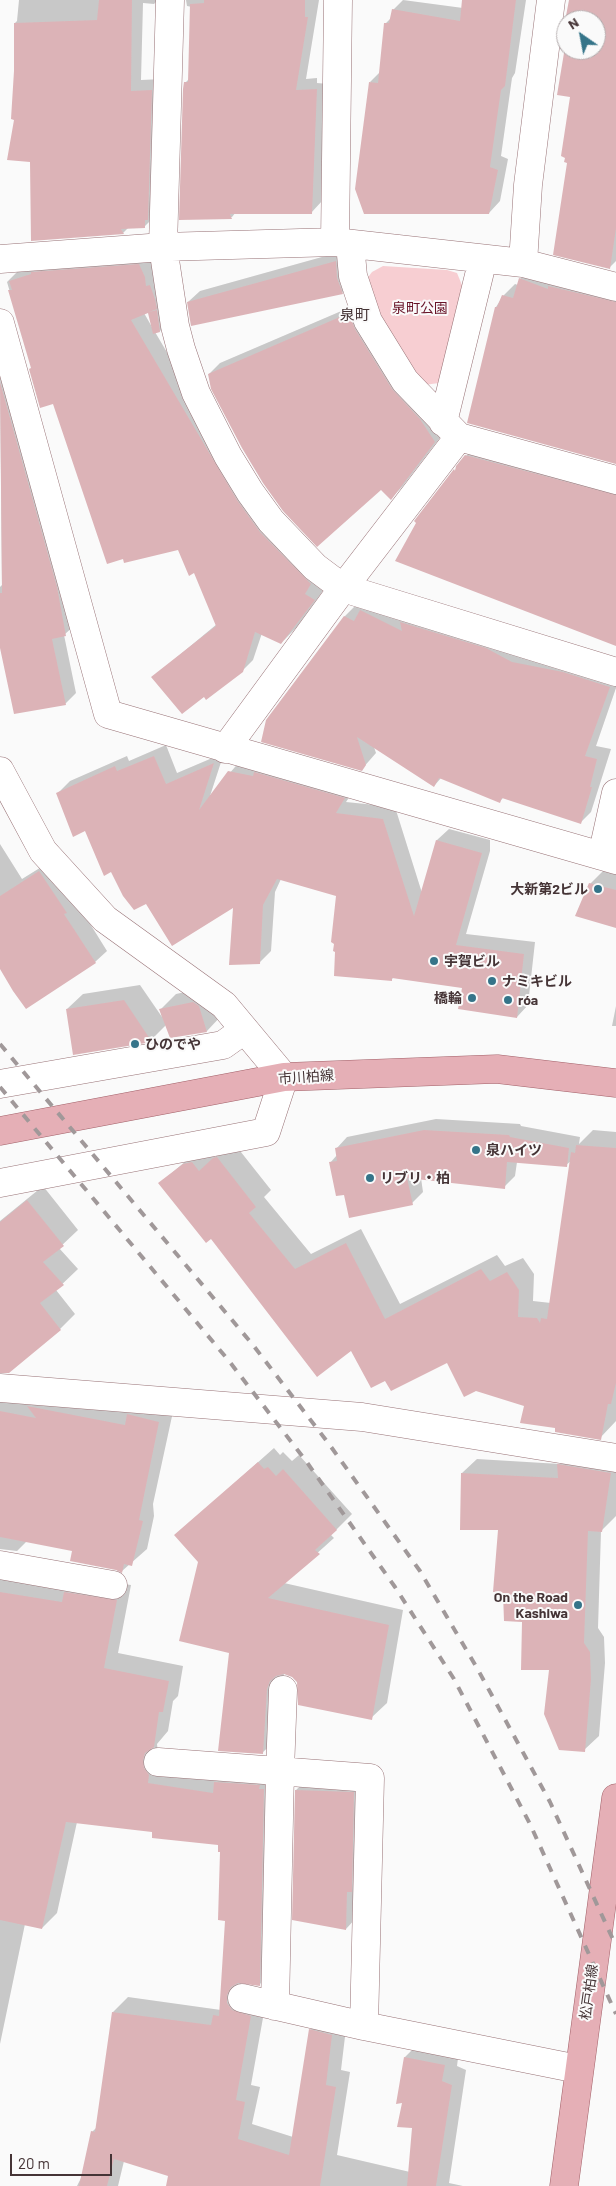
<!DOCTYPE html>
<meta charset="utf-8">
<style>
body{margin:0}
#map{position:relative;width:616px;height:2186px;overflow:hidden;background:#fafafa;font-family:Barlow,sans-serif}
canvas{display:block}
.north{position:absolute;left:556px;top:10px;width:50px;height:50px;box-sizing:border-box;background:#fafafa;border:1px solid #b2abac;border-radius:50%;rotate:327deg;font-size:14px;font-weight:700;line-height:20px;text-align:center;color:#453436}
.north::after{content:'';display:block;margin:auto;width:18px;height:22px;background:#357489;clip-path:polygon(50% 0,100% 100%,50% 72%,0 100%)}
.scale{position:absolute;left:10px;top:2154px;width:102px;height:22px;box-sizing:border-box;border:2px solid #453436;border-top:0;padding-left:6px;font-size:15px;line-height:18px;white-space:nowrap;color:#453436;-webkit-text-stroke:4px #fafafa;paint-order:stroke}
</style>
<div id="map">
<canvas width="616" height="2186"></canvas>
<div class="north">N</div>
<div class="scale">20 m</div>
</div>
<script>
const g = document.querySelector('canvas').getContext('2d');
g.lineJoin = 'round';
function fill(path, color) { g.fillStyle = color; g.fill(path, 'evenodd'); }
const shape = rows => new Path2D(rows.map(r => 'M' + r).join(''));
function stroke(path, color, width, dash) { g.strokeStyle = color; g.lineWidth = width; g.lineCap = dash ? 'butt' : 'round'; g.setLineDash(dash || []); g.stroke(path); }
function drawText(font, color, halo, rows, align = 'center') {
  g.font = font + ' Barlow,"Noto Sans JP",sans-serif'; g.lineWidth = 4; g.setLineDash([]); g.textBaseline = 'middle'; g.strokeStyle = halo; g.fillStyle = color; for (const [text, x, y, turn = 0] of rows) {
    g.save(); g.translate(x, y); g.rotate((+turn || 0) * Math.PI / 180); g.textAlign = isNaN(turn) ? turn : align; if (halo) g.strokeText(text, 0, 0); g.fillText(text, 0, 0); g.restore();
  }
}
const green = shape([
 [383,266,447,270,457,273,464,290,439,383,424,385,394,347,365,281,372,272]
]);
const shadow = shape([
 [19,0,158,0,154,4,143,3,141,80,163,79,156,215,144,227,129,227,123,233,15,119,15,23,17,21],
 [186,0,319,0,306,79,317,78,317,83,328,84,322,201,311,213,236,212,232,217,181,218,185,83,189,79,192,7,187,6],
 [403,0,463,8,464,0,526,0,515,73,512,78,501,156,508,159,500,201,489,213,370,82,380,72,385,24,391,18,393,10],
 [570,0,616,0,616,261,609,268,569,162,572,96,559,94,566,49,596,50,596,20,566,20],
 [347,250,353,282,342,293,188,302,200,291],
 [150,254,171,320,160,331,155,332,248,490,325,588,296,628,284,640,262,633,253,660,242,671,153,677,217,624,195,571,179,548,54,403,32,367,7,282,18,271],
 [149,311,153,327,152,327,144,313],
 [532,267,616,290,616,462,496,307,503,296,515,284,518,285,520,279],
 [360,303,446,430,402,487,391,498,381,489,209,374,220,363],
 [0,369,76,624,64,635,76,693,65,704,0,637,0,587,2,585],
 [478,444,616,481,616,644,416,521,466,456],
 [372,600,616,674,616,688,596,746,611,749,591,812,580,823,504,797,500,801,441,778,434,786,374,747,376,753,362,769,267,720,345,616,356,605,363,609],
 [166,745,177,773,224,753,210,796,241,760,356,787,346,802,395,807,422,893,437,840,449,829,490,840,490,851,466,934,535,942,528,1005,517,1017,463,987,394,977,391,980,337,895,281,879,275,892,271,951,259,963,235,906,147,902,111,870,86,829,58,793,70,781,127,756,129,761],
 [0,844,22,879,51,861,107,951,95,962,0,966],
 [606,868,616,871,616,926,590,884],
 [140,985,162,1017,160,1010,176,994,209,987,222,1015,207,1031,166,1025,151,1040,74,1054,67,1009,83,994],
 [616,1006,616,1026,612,1026],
 [436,1119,520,1124,521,1126,580,1137,579,1144,593,1130,616,1132,616,1421,600,1438,556,1427,525,1405,448,1362,385,1379,351,1349,211,1237,160,1183,200,1149,208,1147,215,1157,233,1142,271,1190,264,1197,311,1254,361,1229,400,1304,497,1255,505,1266,523,1258,534,1274,533,1301,551,1303,571,1161,566,1165,517,1162,515,1176,504,1187,421,1178,423,1192,412,1203,345,1193,330,1163,337,1155,336,1149,347,1137],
 [43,1186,78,1230,59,1248,78,1269,56,1290,75,1314,60,1329,0,1372,0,1221],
 [0,1383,174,1407,153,1504,154,1516,147,1549,122,1571,73,1550,27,1541,17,1551,0,1549],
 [274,1448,280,1455,283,1452,292,1461,299,1455,352,1514,331,1535,334,1538,284,1583,403,1610,387,1703,371,1718,298,1683,292,1676,284,1673,278,1738,262,1753,231,1652,199,1561,176,1535],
 [573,1450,616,1457,616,1516,601,1531,598,1628,604,1637,605,1663,599,1736,584,1750,550,1669,523,1621,499,1529,461,1529,462,1473,477,1459,560,1464],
 [0,1554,80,1578,131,1585,118,1653,183,1666,178,1696,173,1701,168,1731,157,1744,158,1753,274,1771,274,1970,259,1985,241,1982,242,1988,266,2001,251,2085,260,2087,252,2124,293,2137,310,2030,325,2015,347,2020,341,2070,350,2072,337,2155,410,2172,414,2127,403,2102,405,2057,420,2042,459,2050,457,2066,466,2070,449,2183,463,2186,168,2186,170,2175,124,2161,118,2186,77,2186,82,2176,92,2132,97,2127,113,2012,128,1997,221,2010,227,1919,222,1851,220,1844,154,1831,77,1822,57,1913,42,1928,25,1924,0,2044],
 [308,1779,365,1782,357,1917,346,1929,296,1790]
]);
const building = shape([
 [99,0,132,0,131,91,152,90,148,220,145,220,145,228,121,229,124,234,31,241,30,162,7,160,14,120,11,119,14,71,14,23,97,20],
 [204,0,305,0,305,17,308,17,296,90,317,89,312,214,230,214,232,219,179,220,183,89,184,82,188,82,190,4,204,3],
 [462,0,516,0,505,86,501,90,490,167,498,170,489,214,364,214,355,189,369,82,378,83,384,23,389,23,392,9,460,21],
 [569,0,616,0,616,228,610,269,553,255,567,163,564,162,565,158,561,156,570,97,557,95,566,41,566,50,596,50,596,20,566,20,566,38,562,37],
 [336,261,337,278,343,294,191,326,187,302],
 [139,264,145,277,146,286,150,285,155,299,157,309,149,312,157,310,160,332,153,334,148,313,131,320,237,500,260,532,311,584,305,594,315,600,281,644,255,632,243,672,206,700,204,697,182,714,151,677,216,626,194,573,189,576,178,550,124,563,123,559,107,564,53,404,40,408,29,369,31,368,8,290,12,290,9,281,31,274,31,272],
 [519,278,548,289,548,286,616,302,616,464,467,423,495,307,497,307,502,295,513,298],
 [349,313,355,329,392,389,420,419,435,442,391,500,381,490,317,547,283,511,263,483,242,448,211,389,208,374],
 [0,382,57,587,66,636,52,639,66,705,14,714,0,648,0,593,2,593],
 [465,455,616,495,616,646,395,561,416,523,414,521,454,469,455,471,456,466],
 [360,610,402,631,400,622,486,648,512,662,563,672,610,687,585,756,597,759,590,787,592,787,581,824,502,798,500,803,439,778,434,787,357,737,366,765,362,771,261,742,266,720,344,616,354,621],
 [154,756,166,784,214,763,199,810,228,771,253,776,254,772,345,798,336,813,383,819,414,916,436,840,482,853,456,945,524,954,517,1018,458,1009,462,988,392,978,392,981,334,976,335,952,333,951,334,944,331,942,336,896,277,879,263,905,260,964,229,965,233,908,172,946,146,904,134,910,123,896,111,872,104,876,85,831,73,837,56,793,115,766,117,771],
 [39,871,67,913,64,914,96,963,26,1009,13,991,0,969,0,896],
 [589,883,616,890,616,928,575,916],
 [124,1000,152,1042,73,1055,66,1009],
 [193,1002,199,1006,207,1032,170,1038,159,1009],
 [424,1130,509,1135,510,1137,569,1148,567,1167,507,1162,505,1189,407,1178,413,1205,349,1218,344,1195,336,1196,329,1162,337,1161,335,1148],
 [576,1145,616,1148,616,1383,611,1404,608,1404,601,1440,555,1432,555,1428,520,1423,524,1406,476,1391,464,1397,447,1363,391,1391,385,1381,371,1388,351,1351,317,1377,211,1239,206,1243,158,1183,183,1164,192,1162,199,1171,213,1158,217,1157,256,1207,249,1213,295,1269,346,1243,385,1319,481,1269,490,1281,507,1272,519,1290,518,1317,537,1318,540,1323,541,1318,547,1319,571,1152,575,1153],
 [27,1200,64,1246,43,1262,64,1285,40,1303,61,1330,9,1373,0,1373,0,1222],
 [27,1406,125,1425,127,1414,159,1422,139,1520,143,1521,132,1566,124,1564,122,1573,116,1570,70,1561,72,1551,0,1537,0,1411,36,1418],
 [258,1462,264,1469,268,1467,276,1476,283,1469,337,1530,315,1550,320,1554,268,1598,389,1625,372,1720,298,1705,297,1682,292,1677,284,1674,276,1676,270,1681,267,1689,263,1754,218,1751,229,1653,179,1641,198,1562,174,1535],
 [557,1464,611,1473,602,1532,588,1531,584,1643,590,1652,591,1679,585,1752,559,1750,544,1714,549,1670,521,1670,522,1622,504,1621,503,1593,493,1592,498,1530,460,1530,461,1473,558,1478],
 [0,1592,62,1602,64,1592,117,1600,104,1668,169,1681,163,1712,159,1712,154,1747,145,1753,143,1760,144,1768,149,1775,148,1783,213,1793,214,1782,260,1785,259,1789,264,1789,260,1986,238,1983,231,1987,227,1995,227,2003,232,2010,251,2016,236,2100,245,2102,238,2139,289,2155,309,2029,332,2035,326,2085,336,2087,320,2186,166,2186,168,2176,114,2159,107,2186,79,2186,91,2131,95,2132,112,2012,211,2025,213,2015,219,2016,225,1921,218,1920,220,1852,218,1852,218,1845,152,1838,152,1832,66,1822,42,1929,0,1920],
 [295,1790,354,1792,352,1892,347,1892,346,1930,292,1920],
 [404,2057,445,2065,442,2081,452,2085,436,2186,407,2186,412,2128,397,2127,402,2103,396,2104]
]);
const minor = shape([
 [170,0,163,247,175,326,181,349,196,393,228,456,250,492,271,521,315,567,343,588,616,672],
 [335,242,338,0],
 [350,244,353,276,368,321,405,381,459,437,616,480],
 [0,259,163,247,335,242,523,263,616,287],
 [523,263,528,185,551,0],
 [0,323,108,714,616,860],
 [443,422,483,259],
 [225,749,343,588,459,437],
 [0,771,43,851,105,919,224,1005,284,1077,266,1132,0,1183],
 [602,856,616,793],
 [0,1084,223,1045,244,1030],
 [0,1388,362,1417,616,1458],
 [0,1565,113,1585],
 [158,1762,370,1778,364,2026,578,2069],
 [242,1998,364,2026],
 [275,2006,280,1771,283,1690]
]);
const major = shape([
 [0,1131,284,1077,497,1069,616,1083],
 [564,2186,616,1798]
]);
const rail = shape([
 [0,1044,253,1345,329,1444,420,1571,477,1668,550,1802,616,1946],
 [0,1087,229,1361,306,1461,395,1587,454,1679,530,1824,616,2014]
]);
const markers = [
 [598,889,5,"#357489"],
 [434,961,5,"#357489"],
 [492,981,5,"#357489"],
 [472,998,5,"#357489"],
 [508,1000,5,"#357489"],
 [135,1044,5,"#357489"],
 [476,1150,5,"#357489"],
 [370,1178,5,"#357489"],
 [578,1605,5,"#357489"]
];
const parkNames = [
 ["泉町公園",420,308]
];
const poiNames = [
 ["大新第2ビル",588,889,"right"],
 ["宇賀ビル",444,961],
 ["ナミキビル",502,981],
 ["橋輪",462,998,"right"],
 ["róa",518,1000],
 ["ひのでや",145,1044],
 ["泉ハイツ",486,1150],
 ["リブリ・柏",380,1178],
 ["On the Road",568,1597,"right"],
 ["Kashiwa",568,1613,"right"]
];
const streetNames = [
 ["市川柏線",306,1077,-4],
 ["松戸柏線",589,1992,-82]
];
const neighbourhoodNames = [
 ["泉町",355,315]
];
fill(green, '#f7ced2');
fill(shadow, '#0003');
fill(building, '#dcb3b7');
stroke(minor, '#987276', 29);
stroke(major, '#a26169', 29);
stroke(minor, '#fff', 28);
stroke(major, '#e5afb6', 28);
stroke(rail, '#a09899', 4, [9, 9]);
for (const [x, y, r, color] of markers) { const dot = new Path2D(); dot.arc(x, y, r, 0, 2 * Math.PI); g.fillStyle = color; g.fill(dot); stroke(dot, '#fafafa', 2); }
drawText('14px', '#691529', '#fafafa', parkNames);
drawText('bold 14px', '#453436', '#fafafa', poiNames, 'left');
drawText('14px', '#453436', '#fafafa', streetNames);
drawText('15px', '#453436', '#fafafa', neighbourhoodNames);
</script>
